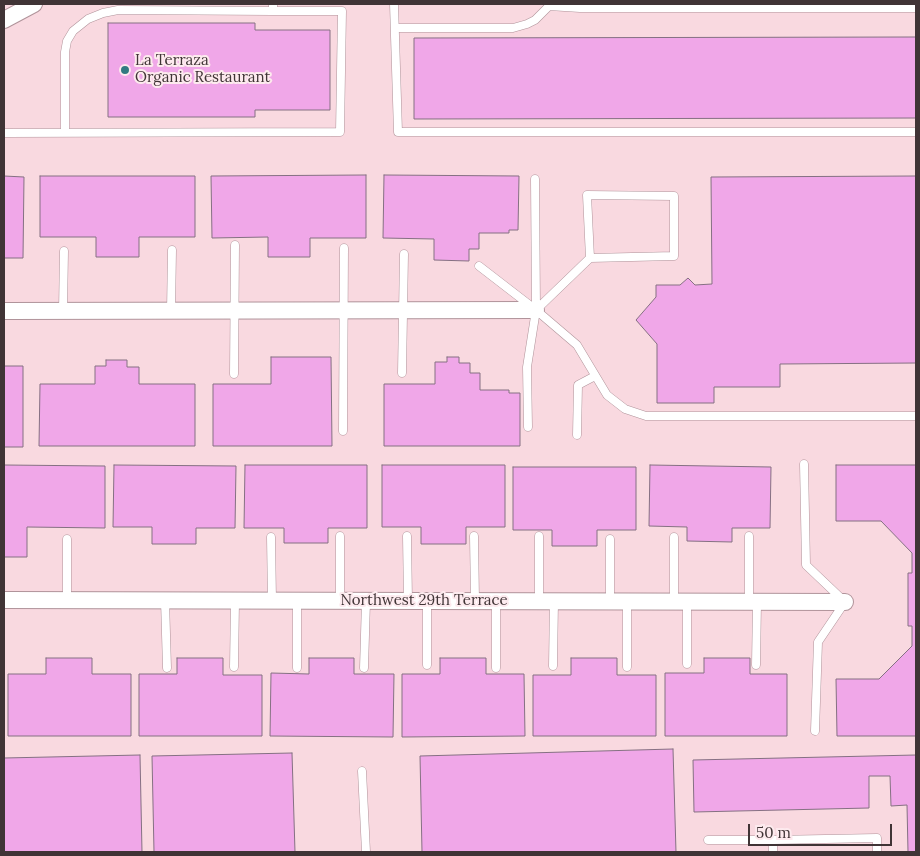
<!DOCTYPE html>
<style>
body{margin:0}
#map{position:relative;width:920px;height:856px;overflow:hidden;background:#f9d9e0;font-family:Lora,serif}
canvas{display:block}
.frame{position:absolute;inset:0;border:5px solid #403436;pointer-events:none}
.scale{position:absolute;left:748px;top:824px;width:144px;height:22px;box-sizing:border-box;border:2px solid #403436;border-top:0;padding-left:6px;font-size:15px;line-height:18px;white-space:nowrap;color:#403436;-webkit-text-stroke:4px #fdeaee;paint-order:stroke}
</style>
<div id="map">
<canvas width="920" height="856"></canvas>
<div class="frame"></div>
<div class="scale">50 m</div>
</div>
<script>
const g = document.querySelector('canvas').getContext('2d');
g.lineJoin = 'round';
function fill(path, color) { g.fillStyle = color; g.fill(path, 'evenodd'); }
const shape = rows => new Path2D(rows.map(r => 'M' + r).join(''));
function stroke(path, color, width, dash) { g.strokeStyle = color; g.lineWidth = width; g.lineCap = dash ? 'butt' : 'round'; g.setLineDash(dash || []); g.stroke(path); }
function drawText(font, color, halo, rows, align = 'center') {
  g.font = font + ' Lora,serif'; g.lineWidth = 4; g.setLineDash([]); g.textBaseline = 'middle'; g.strokeStyle = halo; g.fillStyle = color; for (const [text, x, y, turn = 0] of rows) {
    g.save(); g.translate(x, y); g.rotate((+turn || 0) * Math.PI / 180); g.textAlign = isNaN(turn) ? turn : align; if (halo) g.strokeText(text, 0, 0); g.fillText(text, 0, 0); g.restore();
  }
}
const building = shape([
 [108,23,255,23,255,30,330,30,330,110,255,110,255,117,108,117,108,23],
 [916,37,916,118,414,119,414,38,916,37],
 [366,175,366,238,310,238,310,257,268,257,268,237,212,238,211,176,366,175],
 [384,175,519,176,518,230,509,230,509,233,479,233,479,249,469,249,469,261,434,260,434,239,383,238,384,175],
 [4,176,24,177,23,258,4,258,4,176],
 [40,176,195,176,195,237,139,237,139,257,96,257,96,237,40,237,40,176],
 [916,176,916,363,780,364,780,387,714,387,714,403,657,403,657,344,636,320,656,297,656,285,680,285,688,278,695,285,712,284,711,177,916,176],
 [271,357,331,357,332,446,213,446,213,384,271,384,271,357],
 [447,357,459,357,459,363,470,363,470,373,480,373,480,390,509,390,509,393,520,393,520,446,384,446,384,384,435,384,435,362,447,362,447,357],
 [106,360,127,360,127,367,139,367,139,384,195,384,195,446,39,446,40,384,95,384,95,366,106,366,106,360],
 [4,366,23,366,23,447,4,447,4,366],
 [4,465,105,466,105,528,27,527,27,557,4,557,4,465],
 [114,465,236,466,235,528,196,528,196,544,152,544,152,527,113,527,114,465],
 [245,465,367,465,367,528,328,528,328,543,284,543,284,528,244,528,245,465],
 [382,465,505,465,505,527,466,527,466,544,421,544,421,527,382,527,382,465],
 [650,465,771,467,770,528,732,528,732,542,687,541,687,527,649,526,650,465],
 [836,465,916,465,916,736,837,736,836,679,879,679,912,646,912,626,908,626,908,573,912,573,912,553,881,521,836,521,836,465],
 [513,467,636,467,636,530,597,530,597,546,552,546,552,530,513,530,513,467],
 [46,658,92,658,92,674,131,674,131,736,8,736,8,674,46,674,46,658],
 [177,658,223,658,223,675,262,675,262,736,139,736,139,674,177,674,177,658],
 [309,658,354,658,354,674,394,674,393,737,270,736,271,673,309,674,309,658],
 [440,658,486,658,486,674,524,674,525,736,402,737,402,674,440,674,440,658],
 [571,658,617,658,617,675,656,675,656,736,533,736,533,675,571,675,571,658],
 [704,658,750,658,750,674,787,674,787,736,665,736,665,673,704,673,704,658],
 [673,749,676,852,422,852,420,756,673,749],
 [292,753,295,852,154,852,152,756,292,753],
 [140,755,142,852,4,852,4,758,140,755],
 [916,755,916,852,908,852,907,805,891,806,890,776,869,776,869,808,694,812,693,760,916,755]
]);
const lane = shape([
 [394,4,398,132,916,132],
 [549,4,549,6,580,8,916,8],
 [395,28,513,28,527,24,535,20,549,6],
 [4,133,340,132,342,11,273,11,273,4],
 [65,133,65,52,67,41,73,31,88,19,103,13,118,10,273,11],
 [479,266,536,310,577,345,607,395,625,409,646,416,916,416],
 [536,310,590,258,674,256,674,196,587,195,590,258],
 [63,311,64,251],
 [171,311,172,250],
 [402,373,404,254],
 [234,374,235,245],
 [528,427,527,367,536,310,535,179],
 [343,431,344,248],
 [577,435,578,385,595,376],
 [804,464,806,565,845,602,818,642,815,731],
 [407,536,408,601],
 [474,536,475,601],
 [539,536,539,601],
 [271,537,272,601],
 [674,537,674,602],
 [67,539,67,600],
 [165,600,167,668],
 [340,601,340,536],
 [610,601,610,539],
 [627,601,627,667],
 [687,602,687,664],
 [749,602,749,536],
 [427,665,427,601],
 [756,665,757,602],
 [553,666,554,601],
 [234,667,235,601],
 [297,668,297,601],
 [364,668,366,601],
 [496,668,496,601],
 [362,771,366,852],
 [708,840,773,840,773,852],
 [773,840,877,838,877,852]
]);
const street = shape([
 [4,20,34,4],
 [4,311,536,310],
 [4,600,845,602]
]);
const markers = [
 [125,70,5,"#317a81"]
];
const poiNames = [
 ["La Terraza",135,61],
 ["Organic Restaurant",135,78]
];
const streetNames = [
 ["Northwest 29th Terrace",424,601]
];
fill(building, '#f0a7e8');
stroke(building, '#857082', 1);
stroke(lane, '#b0939a', 9);
stroke(street, '#b0939a', 18);
stroke(lane, '#fff', 8);
stroke(street, '#fff', 16);
for (const [x, y, r, color] of markers) { const dot = new Path2D(); dot.arc(x, y, r, 0, 2 * Math.PI); g.fillStyle = color; g.fill(dot); stroke(dot, '#fdeaee', 2); }
drawText('15px', '#403436', '#fdeaee', poiNames, 'left');
drawText('15px', '#403436', '#fdeaee', streetNames);
</script>
